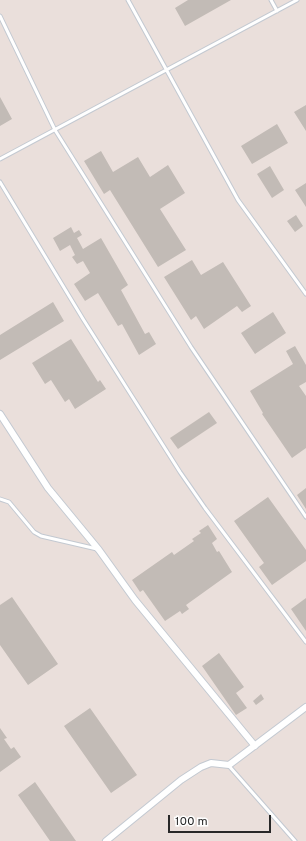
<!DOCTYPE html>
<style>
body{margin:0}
#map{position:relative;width:306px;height:841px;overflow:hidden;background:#eadfdb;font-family:Overpass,sans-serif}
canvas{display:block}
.scale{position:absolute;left:168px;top:815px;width:103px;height:18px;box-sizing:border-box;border:2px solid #282828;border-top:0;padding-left:5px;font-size:12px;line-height:14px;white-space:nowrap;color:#282828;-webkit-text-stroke:3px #fff;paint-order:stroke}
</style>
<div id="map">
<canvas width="306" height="841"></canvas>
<div class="scale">100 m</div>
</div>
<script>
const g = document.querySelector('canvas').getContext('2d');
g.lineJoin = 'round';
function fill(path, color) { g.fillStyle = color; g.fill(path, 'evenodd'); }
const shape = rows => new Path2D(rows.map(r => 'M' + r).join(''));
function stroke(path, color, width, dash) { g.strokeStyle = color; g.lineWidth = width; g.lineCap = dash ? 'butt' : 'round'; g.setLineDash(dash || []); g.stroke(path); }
const building = shape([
 [188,0,231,0,185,26,175,8],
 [0,97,12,119,0,126],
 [306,105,306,131,294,112],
 [277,124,288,143,252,164,241,146],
 [101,151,113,172,138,157,150,177,168,165,185,193,160,209,186,250,158,267,110,190,104,194,84,161],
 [270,166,284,190,272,198,257,174],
 [306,183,306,207,295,190],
 [296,215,303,226,295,232,287,221],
 [71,227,74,233,79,230,82,235,77,238,83,249,101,238,128,285,121,290,145,334,149,332,156,344,139,355,122,324,118,326,98,293,85,301,74,284,90,273,83,261,77,264,72,257,75,255,70,245,60,251,53,238],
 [192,260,201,275,223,262,251,306,242,312,237,306,204,329,196,316,191,320,164,277],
 [53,302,64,321,0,360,0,335],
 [273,312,286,333,255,354,241,333],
 [71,339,98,382,100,380,106,389,75,409,69,399,65,402,51,380,45,384,32,363],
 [295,346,306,365,306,382,299,386,306,396,306,448,292,458,262,414,263,413,250,391,293,364,286,351],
 [209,412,217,423,178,449,170,438],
 [306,488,306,509,297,495],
 [268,497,306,550,306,561,272,585,259,567,264,563,234,521],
 [208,525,217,539,212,543,217,552,219,551,232,572,186,605,189,609,182,614,180,611,165,621,143,590,140,592,132,580,172,552,174,555,194,541,192,539,201,533,199,531],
 [12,597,58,664,28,685,0,645,0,605],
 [306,598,306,631,291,609],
 [219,653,244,687,236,693,247,708,236,715,202,666],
 [261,694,264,699,256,705,253,701],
 [90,708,137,775,111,793,64,726],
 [0,728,7,738,4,739,11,749,14,747,21,757,0,772],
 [35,782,76,841,50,841,18,795]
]);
const lane = shape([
 [128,0,238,200,306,294],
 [271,0,277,11],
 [0,16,55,130,191,347,306,517],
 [0,159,297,0],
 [0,182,83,319,180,472,205,508,306,642],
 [0,499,9,502,34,532,41,536,97,549],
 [229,766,295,841]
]);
const street = shape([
 [0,414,48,488,99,550,135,600,255,746],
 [106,841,181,780,201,767,211,763,229,765,306,707]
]);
fill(building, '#c2bbb6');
stroke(lane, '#c3c9d1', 5);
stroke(street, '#c3c9d1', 8);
stroke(lane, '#fff', 3);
stroke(street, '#fff', 6);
</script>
